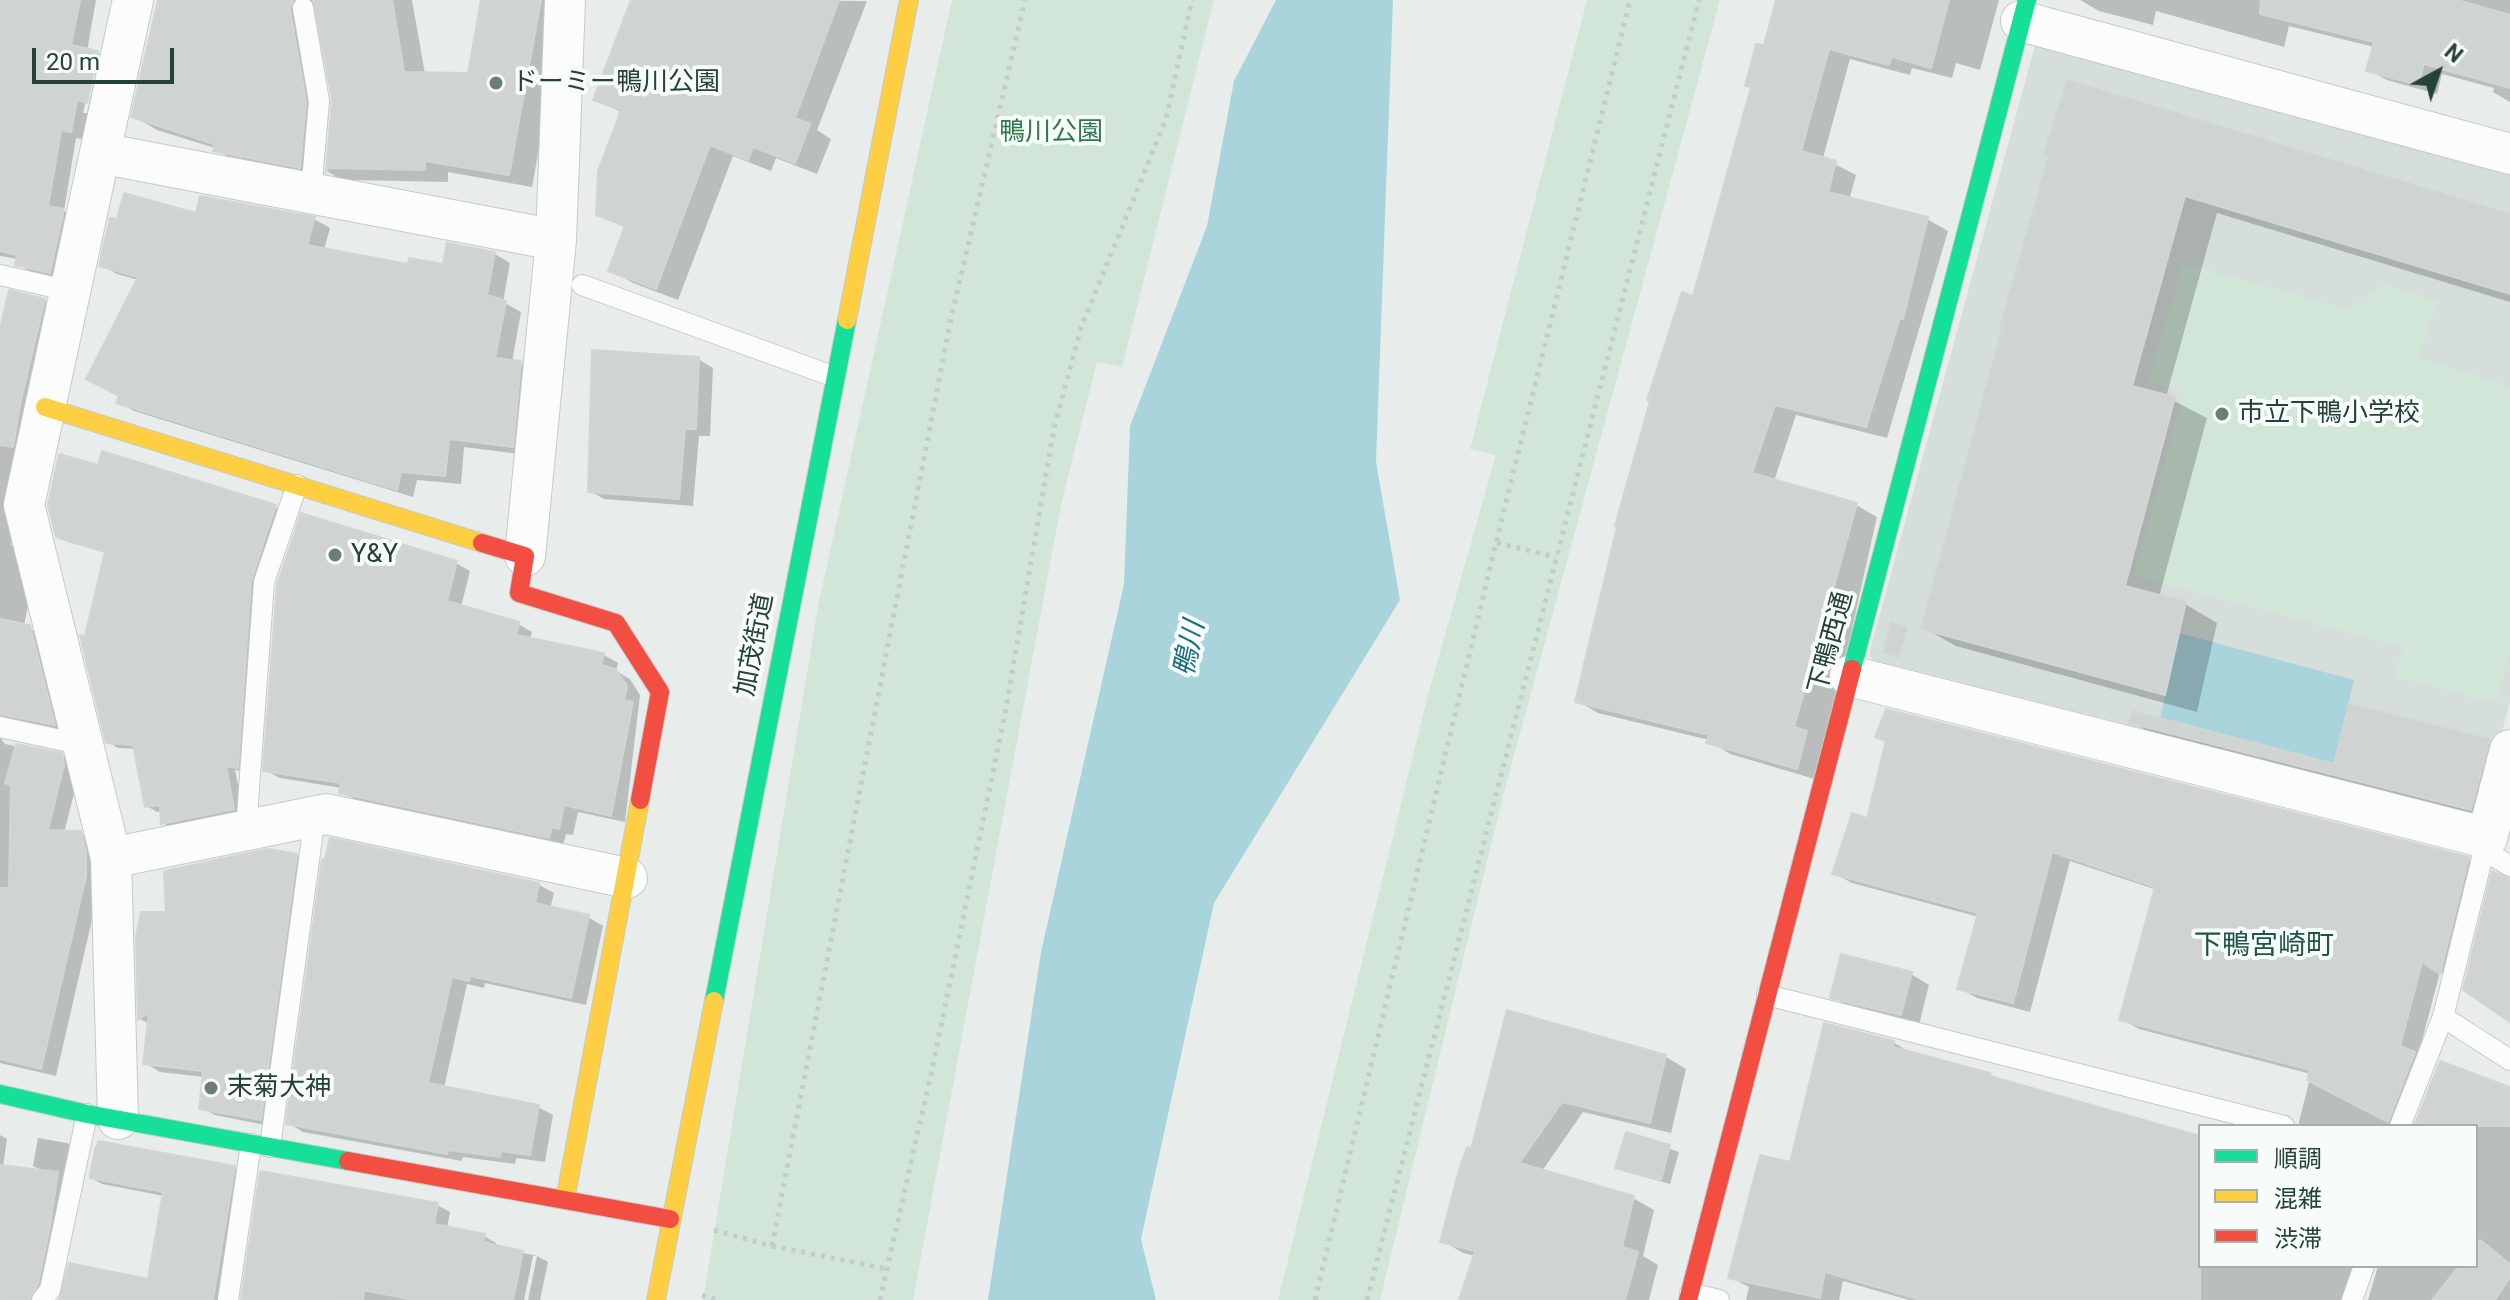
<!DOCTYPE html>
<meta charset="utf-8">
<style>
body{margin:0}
#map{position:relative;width:2510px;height:1300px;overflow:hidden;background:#e8edeb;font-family:Roboto,"Noto Sans JP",sans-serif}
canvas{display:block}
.legend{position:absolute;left:2198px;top:1124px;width:280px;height:144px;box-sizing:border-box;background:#f7fbf9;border:2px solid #a3b1ad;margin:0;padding:10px 14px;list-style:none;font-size:24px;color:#24423a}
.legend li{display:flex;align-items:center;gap:16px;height:40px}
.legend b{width:40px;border:2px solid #a3b1ad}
.north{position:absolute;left:2398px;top:32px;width:80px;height:80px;-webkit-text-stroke:6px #f7fbf9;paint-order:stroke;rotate:40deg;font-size:22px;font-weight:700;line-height:32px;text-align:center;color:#24423a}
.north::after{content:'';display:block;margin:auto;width:28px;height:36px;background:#24423a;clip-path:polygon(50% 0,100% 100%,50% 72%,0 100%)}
.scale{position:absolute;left:32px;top:48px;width:142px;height:36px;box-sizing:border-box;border:4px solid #24423a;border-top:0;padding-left:10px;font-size:24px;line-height:28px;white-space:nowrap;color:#24423a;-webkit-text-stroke:6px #f7fbf9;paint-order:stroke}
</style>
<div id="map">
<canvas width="2510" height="1300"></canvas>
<ul class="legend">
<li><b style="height:10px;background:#16e098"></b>順調</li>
<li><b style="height:10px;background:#ffcf43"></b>混雑</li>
<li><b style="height:10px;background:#f24e42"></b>渋滞</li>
</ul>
<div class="north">N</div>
<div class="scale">20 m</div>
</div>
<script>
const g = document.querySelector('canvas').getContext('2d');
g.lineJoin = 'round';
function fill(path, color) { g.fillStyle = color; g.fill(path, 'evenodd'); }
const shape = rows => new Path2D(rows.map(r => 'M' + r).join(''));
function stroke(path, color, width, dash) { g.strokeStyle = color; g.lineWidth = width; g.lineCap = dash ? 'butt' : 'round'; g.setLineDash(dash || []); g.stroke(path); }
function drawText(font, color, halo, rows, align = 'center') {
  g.font = font + ' Roboto,"Noto Sans JP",sans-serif'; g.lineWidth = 8; g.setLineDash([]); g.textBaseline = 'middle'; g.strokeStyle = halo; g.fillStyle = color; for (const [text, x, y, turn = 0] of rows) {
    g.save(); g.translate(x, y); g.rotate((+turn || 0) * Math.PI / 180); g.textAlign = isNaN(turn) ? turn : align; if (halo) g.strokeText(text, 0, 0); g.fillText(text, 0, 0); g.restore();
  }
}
const built = shape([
 [2037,38,2510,173,2510,702,2481,810,2471,817,1879,670,1869,654]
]);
const green = shape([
 [952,0,1214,0,1122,367,1097,362,1061,505,913,1300,703,1300,818,606],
 [1587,0,1720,0,1503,796,1380,1300,1278,1300,1429,691,1496,455,1470,449],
 [2183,264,2347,309,2384,285,2437,301,2419,358,2510,387,2510,653,2495,703,2395,676,2403,647,2134,576,2184,392,2148,382]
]);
const water = shape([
 [1276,0,1393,0,1376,462,1400,600,1214,903,1141,1239,1156,1300,988,1300,1041,952,1124,584,1130,426,1207,226,1234,81],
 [2179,633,2354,680,2334,764,2160,718]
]);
const shadow = shape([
 [0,0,96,0,87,51,98,53,113,62,86,140,76,138,64,211,79,220,66,281,33,273,17,264,18,259,0,256],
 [96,55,100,55,87,113,83,113],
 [160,0,412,0,425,74,470,75,483,0,566,0,532,187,448,172,448,182,352,180,350,184,328,172,334,99,319,10,313,23,328,116,323,180,238,163,215,148,157,130,133,116],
 [633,0,867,1,817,130,831,139,817,174,776,158,771,171,733,156,678,300,633,283,610,270,626,228,598,214,622,113,596,99],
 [1778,0,1999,0,1980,70,1956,63,1952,78,1912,68,1910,75,1850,59,1823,158,1856,175,1849,200,1927,219,1948,231,1887,438,1796,415,1774,481,1856,505,1877,517,1818,780,1730,754,1709,740,1598,713,1578,701,1695,299],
 [2080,0,2510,0,2510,102,2493,92,2494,88,2442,74,2437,94,2387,80,2368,70,2374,47,2289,26,2284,47,2156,11,2153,25,2099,11],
 [2051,155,2510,216,2510,302,2217,213,2166,397,2207,418,2159,597,2185,604,2217,623,2197,712,1956,646,1924,628],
 [197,215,314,219,330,228,324,250,409,266,445,267,495,254,510,263,503,302,521,312,512,362,520,363,536,372,528,455,464,447,461,484,417,480,413,497,134,411,119,402,139,280,117,274,101,265],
 [44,300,59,309,36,409,11,545,24,553,32,584,24,626,45,636,68,732,5,727,2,740,5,744,61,755,76,764,79,774,64,833,80,833,95,842,100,885,56,1076,0,1063,0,330],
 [698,359,713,368,710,436,699,436,693,506,604,499,590,491],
 [103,453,276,507,286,513,261,587,247,772,235,770,244,814,173,829,163,823,163,811,157,812,147,806,136,749,118,748,108,742,87,638,107,553,68,542,57,536,99,467],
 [456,563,470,571,461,607,518,624,532,632,530,640,604,655,618,663,616,671,630,679,640,695,625,822,578,812,573,835,566,834,563,845,356,800,342,792,342,788,280,778,265,770],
 [2132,722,2335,767,2489,742,2510,754,2496,823,2157,737],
 [1868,820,2468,859,2486,869,2458,982,2440,972,2418,1056,2408,1126,2298,1126,2311,1074,2139,1029,2122,1019,2157,890,2070,861,2030,1012,1977,998,1959,988,1979,917,1852,883,1834,873],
 [296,856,310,865,275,1127,215,1115,201,1107,204,1077,160,1072,145,1063,150,1024,140,1019,138,937],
 [539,885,554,893,550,909,588,917,603,926,586,1005,485,983,484,988,467,984,444,1088,538,1107,553,1115,545,1162,516,1158,515,1164,463,1157,462,1161,303,1132,288,1123],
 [1911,974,1929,985,1919,1025,1851,1007,1832,997],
 [1509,1013,1666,1057,1686,1069,1671,1133,1583,1112,1542,1171,1633,1198,1654,1210,1643,1256,1658,1265,1649,1300,1461,1300,1476,1256,1463,1253,1443,1241,1472,1151],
 [1893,1042,1911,1053,1990,1074,2001,1081,2200,1148,2200,1266,2374,1266,2360,1300,1909,1300,1843,1281,1839,1300,1746,1300,1749,1287,1730,1277,1791,1164],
 [2510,1089,2510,1300,2368,1300,2378,1266,2476,1266,2476,1126,2415,1126],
 [1627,1134,1679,1152,1670,1184,1626,1172,1617,1167],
 [0,1135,7,1139,3,1167,45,1172,33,1166,38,1138,67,1143,80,1150,44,1300,0,1300],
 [95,1147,234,1168,246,1175,228,1300,61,1300,150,1280,164,1196,102,1184,89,1177],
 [262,1173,437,1205,450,1212,447,1228,484,1236,496,1243,496,1247,537,1256,533,1256,524,1300,243,1300],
 [537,1256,548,1262,540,1300,528,1300]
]);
const building = shape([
 [0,0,80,0,71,45,98,51,87,103,77,100,71,132,61,130,48,206,64,209,50,273,15,265,17,255,0,251,0,0],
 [158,0,293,0,290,10,306,102,300,168,213,151,214,144,131,117,158,0],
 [313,0,392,0,404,72,468,73,481,0,541,0,509,175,425,161,425,170,328,168,326,173,332,99,313,0],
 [631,0,839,0,795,118,810,124,795,163,753,147,748,160,710,145,656,289,608,271,625,226,596,215,598,171,621,110,593,100,631,0],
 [1776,0,1949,0,1931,68,1892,57,1889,65,1829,49,1801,151,1836,161,1828,192,1928,217,1903,319,1900,318,1866,427,1775,405,1752,473,1857,503,1830,601,1843,606,1835,639,1820,635,1794,727,1807,731,1797,769,1706,743,1709,735,1575,702,1617,527,1615,526,1650,401,1647,400,1682,292,1693,296,1751,87,1745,86,1756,44,1764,45,1776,0],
 [2261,0,2457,0,2510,15,2510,88,2424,64,2418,85,2366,71,2374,42,2260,14,2261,0],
 [2067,80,2510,214,2510,294,2185,196,2132,386,2175,397,2125,586,2186,602,2165,695,1921,629,2002,329,2000,328,2049,155,2044,154,2067,80],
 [124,193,196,213,200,196,315,217,307,245,408,264,409,258,443,264,447,243,495,252,487,295,506,301,495,358,521,361,513,447,449,439,445,476,401,472,397,490,116,403,119,396,86,379,138,277,99,266,110,218,117,219,124,193],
 [9,290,45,299,21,400,13,447,0,445,0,329,9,290],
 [592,350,699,357,696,429,685,429,679,499,588,492,592,350],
 [102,451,276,505,251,581,238,768,226,766,234,809,161,824,160,805,145,807,133,745,106,743,80,635,85,636,105,552,56,537,48,505,59,454,98,465,102,451],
 [301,513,457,561,447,601,519,622,516,635,604,653,601,665,615,669,627,686,624,700,633,702,611,816,564,805,559,829,552,827,549,838,339,793,341,783,263,771,277,585,301,513],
 [0,619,30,625,55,725,0,714,0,619],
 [1891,622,1907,628,1898,657,1883,652,1891,622],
 [2349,704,2490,740,2471,810,2129,723,2133,711,2334,764,2349,704],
 [1886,709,2469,857,2440,974,2422,962,2400,1046,2415,1052,2388,1122,2307,1080,2310,1070,2119,1020,2155,887,2052,852,2013,1003,1957,989,1978,913,1832,874,1852,813,1867,818,1886,741,1875,737,1886,709],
 [16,744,62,753,64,764,48,830,81,831,86,853,86,876,41,1069,0,1059,0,888,9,888,11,785,5,783,16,744],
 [330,838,539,883,535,903,589,915,571,998,470,976,469,981,452,977,428,1083,539,1105,530,1155,501,1151,500,1157,448,1150,447,1154,286,1124,322,859,325,859,330,838],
 [268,849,297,854,261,1120,199,1109,203,1071,143,1064,149,1012,138,1020,136,937,141,912,166,912,164,871,268,849],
 [2492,871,2510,879,2510,1022,2463,990,2492,871],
 [1841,954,1912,972,1901,1015,1830,998,1841,954],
 [1507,1010,1666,1055,1650,1123,1562,1102,1519,1163,1634,1196,1622,1247,1638,1252,1625,1300,1459,1300,1475,1251,1440,1242,1459,1170,1467,1147,1471,1149,1507,1010],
 [1824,1023,1894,1041,1893,1047,1990,1073,1990,1076,2200,1136,2200,1300,1921,1300,1825,1272,1820,1298,1728,1278,1760,1155,1790,1162,1824,1023],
 [2440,1061,2510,1087,2510,1126,2414,1126,2440,1061],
 [1626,1132,1670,1145,1661,1180,1615,1168,1626,1132],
 [98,1141,235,1166,213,1300,59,1300,69,1263,148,1279,163,1192,90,1178,98,1141],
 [0,1165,58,1172,50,1226,38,1284,29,1300,0,1300,0,1165],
 [260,1171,438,1203,434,1224,485,1234,483,1242,523,1251,513,1300,413,1300,364,1290,363,1300,241,1299,260,1171],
 [2480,1240,2510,1264,2510,1277,2495,1300,2432,1300,2459,1266,2476,1266,2476,1245,2480,1240]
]);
const path = shape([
 [1497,543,1556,557],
 [714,1230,772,1246,888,1269],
 [772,1246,950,323,1025,0],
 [702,1295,716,1300],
 [880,1300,933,1065,1005,714,1054,428,1081,328,1166,119,1192,0],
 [1315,1300,1494,551,1630,0],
 [1367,1300,1699,0]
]);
const lane = shape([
 [303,8,319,101,311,193],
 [0,275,70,291],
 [582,285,835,377],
 [0,727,84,745],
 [246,830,264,582,297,485],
 [2485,851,2510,866],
 [1767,995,2284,1126],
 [2443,1017,2510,1060],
 [2400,1126,2443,1017,2487,838],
 [270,1147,315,816],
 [1690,1293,1719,1300],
 [42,1300,50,1290,87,1114],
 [228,1300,251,1144],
 [2352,1300,2364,1266]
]);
const street = shape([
 [2021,21,2510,154],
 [100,153,556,240],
 [525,556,556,240,565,0],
 [1850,676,2487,838,2510,750],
 [111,858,326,814,627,878],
 [118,1119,111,858,24,505,133,0]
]);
const fast = shape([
 [1852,669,2027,0],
 [714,1001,847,320],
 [0,1094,87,1114,348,1161]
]);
const slow = shape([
 [847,320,909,0],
 [45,407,482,543],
 [565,1200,640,800],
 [656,1300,714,1001]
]);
const jam = shape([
 [482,543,525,556,519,593,616,623,660,692,640,800],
 [348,1161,670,1219],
 [1688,1300,1852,669]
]);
const markers = [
 [496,83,8,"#697e78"],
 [2222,414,8,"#697e78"],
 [335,555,8,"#697e78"],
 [211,1088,8,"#697e78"]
];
const poiNames = [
 ["ドーミー鴨川公園",512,83],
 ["市立下鴨小学校",2238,414],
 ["Y&Y",351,555],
 ["末菊大神",227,1088]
];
const parkNames = [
 ["鴨川公園",1051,133]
];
const streetNames = [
 ["下鴨西通",1832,643,-75],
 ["加茂街道",756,645,-79]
];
const waterNames = [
 ["鴨川",1191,649,-78]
];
const neighbourhoodNames = [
 ["下鴨宮崎町",2264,947]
];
fill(built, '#d6dedb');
fill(green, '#d1e6d8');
fill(water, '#a9d4db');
fill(shadow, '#0003');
fill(building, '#cfd4d2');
stroke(building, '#d1d6d4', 2);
stroke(lane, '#c5cac8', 22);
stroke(street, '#c5cac8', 42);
stroke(fast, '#c3cbc8', 20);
stroke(slow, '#c3cbc8', 20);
stroke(jam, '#c3cbc8', 20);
stroke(path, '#c3ccca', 5, [4, 6]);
stroke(lane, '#fcfcfc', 20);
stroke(street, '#fcfcfc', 40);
stroke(fast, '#16e098', 18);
stroke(slow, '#ffcf43', 18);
stroke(jam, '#f24e42', 18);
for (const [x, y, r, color] of markers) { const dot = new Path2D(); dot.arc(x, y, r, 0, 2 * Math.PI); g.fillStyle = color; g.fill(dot); stroke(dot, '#f7fbf9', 3); }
drawText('26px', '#24423a', '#f7fbf9', poiNames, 'left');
drawText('26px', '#2d7a4b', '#f7fbf9', parkNames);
drawText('26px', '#24423a', '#f7fbf9', streetNames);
drawText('italic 28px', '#1c6f80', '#f7fbf9', waterNames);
drawText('28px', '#1f5548', '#f7fbf9', neighbourhoodNames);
</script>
